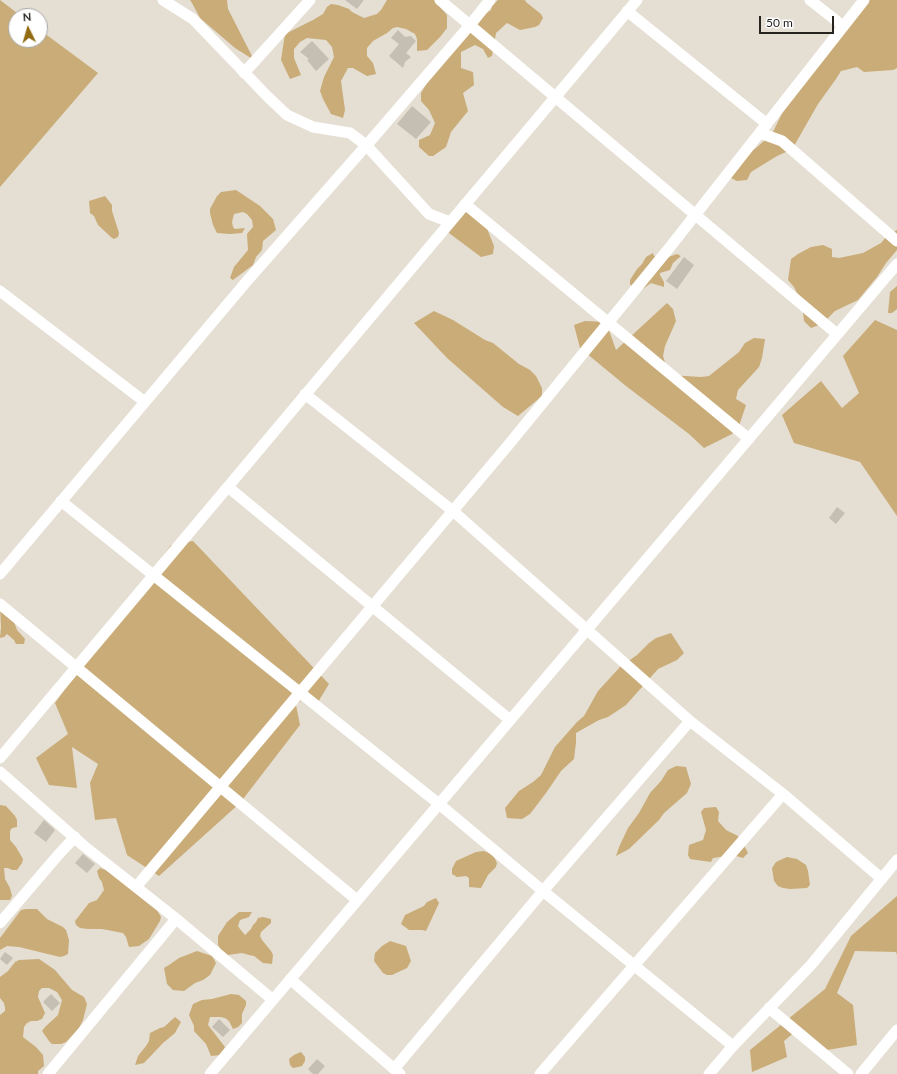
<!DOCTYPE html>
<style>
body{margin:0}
#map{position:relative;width:897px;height:1074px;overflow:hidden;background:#e5ded2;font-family:Lato,sans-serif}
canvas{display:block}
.north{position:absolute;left:8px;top:8px;width:40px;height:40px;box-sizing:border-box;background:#fff;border:1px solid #a9a7a6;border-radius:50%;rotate:355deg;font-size:11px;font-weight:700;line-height:16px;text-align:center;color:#272420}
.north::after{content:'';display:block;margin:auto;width:14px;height:18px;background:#916a11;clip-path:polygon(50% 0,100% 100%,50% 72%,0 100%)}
.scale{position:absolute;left:759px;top:16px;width:75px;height:18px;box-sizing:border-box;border:2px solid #272420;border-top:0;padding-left:5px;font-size:12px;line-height:14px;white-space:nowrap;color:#272420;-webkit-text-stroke:3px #fff;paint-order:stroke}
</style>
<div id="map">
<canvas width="897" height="1074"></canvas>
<div class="north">N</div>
<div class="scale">50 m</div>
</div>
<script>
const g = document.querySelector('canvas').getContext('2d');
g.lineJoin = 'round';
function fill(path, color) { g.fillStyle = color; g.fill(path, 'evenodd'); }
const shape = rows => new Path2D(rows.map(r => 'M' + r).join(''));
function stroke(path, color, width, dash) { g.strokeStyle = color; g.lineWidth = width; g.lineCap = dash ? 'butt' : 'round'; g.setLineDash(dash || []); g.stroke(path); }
const forest = shape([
 [0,0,21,16,16,16,16,40,40,40,40,30,98,73,0,187],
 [190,0,227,0,228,9,254,60,235,48,200,18,192,3],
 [387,0,434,0,447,15,447,28,441,36,427,50,417,51,417,39,415,34,406,29,397,27,393,28,387,33,373,41,367,48,367,56,373,63,376,74,367,76,353,68,348,68,341,81,345,110,343,118,331,114,323,99,320,91,324,77,334,57,332,47,326,40,307,38,300,42,294,49,294,58,301,75,290,79,281,60,285,34,313,20,323,14,327,7,331,4,338,5,349,9,352,12,364,18,377,14,381,10],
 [498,0,525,0,526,2,541,14,543,18,539,25,535,27,520,30,507,23,496,33,492,56,488,58,483,49,475,45,461,52,461,68,473,72,474,85,463,93,468,111,451,132,446,147,433,156,429,156,419,147,419,140,430,135,435,123,429,110,421,101,421,93,430,78,479,18,491,10,492,6],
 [869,0,897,0,897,68,893,70,864,72,857,67,841,71,836,79,818,104,794,146,786,152,777,156,751,172,747,180,737,181,729,177,742,158,756,148,772,134,792,93],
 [236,190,260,206,273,219,276,230,263,241,262,250,256,257,253,265,233,280,230,278,234,267,248,250,247,234,253,227,252,220,247,214,243,212,234,214,232,222,233,227,235,229,245,228,242,233,230,234,217,233,213,225,210,213,210,209,217,196,221,192],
 [105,196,112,205,112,211,119,233,118,237,114,239,112,238,98,225,94,216,90,213,89,201],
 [460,204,484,221,494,246,493,254,481,257,441,227],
 [897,230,897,250,886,263,877,277,858,300,835,311,827,319,819,325,811,328,804,321,802,303,794,287,788,280,791,259,798,254,811,247,823,245,832,249,832,257,839,258,863,253,881,243,886,237],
 [653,253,654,256,663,259,677,254,681,256,673,263,670,270,660,273,660,275,664,282,664,287,651,283,640,291,636,292,630,284,630,280,637,269,642,264,646,257],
 [897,286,897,309,892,313,888,313,890,292],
 [667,303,673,309,676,321,665,346,663,356,669,375,701,377,709,376,739,352,745,343,754,338,765,339,762,358,759,367,738,390,736,399,746,405,739,426,732,434,704,448,689,434,626,386,580,348,574,325,585,321,606,322,616,350],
 [434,311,453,320,485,340,493,343,519,364,530,370,536,376,542,388,542,396,518,416,503,407,447,358,414,323],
 [875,320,897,330,897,516,860,462,794,443,782,415,821,381,842,408,859,393,843,356],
 [193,541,329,684,318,702,304,698,296,705,300,725,240,803,159,876,127,855,116,818,95,820,90,783,98,764,72,747,77,788,49,785,36,758,68,734,55,703,171,545],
 [0,605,14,622,17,630,25,639,24,644,16,644,14,640,7,634,4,637,0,638,1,627],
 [671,633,684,653,677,660,658,669,626,705,608,717,599,720,576,733,576,742,574,759,561,771,546,793,530,814,522,819,507,818,505,808,519,791,533,782,541,775,555,747,577,722,584,716,598,691,620,667,637,655,649,643,656,638],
 [676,766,686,767,691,784,687,793,664,813,659,820,629,849,616,856,619,847,628,828,639,813,650,793,661,781,668,770],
 [0,805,6,806,15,816,17,820,17,827,12,828,10,831,10,840,16,847,23,859,22,863,17,870,12,870,8,868,4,868,5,879,10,888,12,896,10,900,0,900],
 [716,807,719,812,718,821,726,830,738,836,746,849,748,853,743,858,733,855,713,858,711,862,690,859,688,855,689,845,703,840,706,830,701,812,704,808],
 [484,851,493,855,497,863,496,867,488,875,481,888,469,887,469,878,466,876,457,877,452,874,452,869,456,861,476,852],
 [787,857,797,859,806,865,808,871,810,885,807,888,790,889,783,888,778,886,774,881,772,868,776,862],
 [100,868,106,870,152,901,161,917,160,921,149,939,139,946,129,947,126,937,123,933,102,929,88,929,80,928,76,925,75,921,89,903,97,900,104,890,102,882,99,878,97,871],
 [897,896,897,955,896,952,855,951,837,993,853,1005,857,1045,821,1051,796,1031,784,1041,787,1057,752,1072,750,1050,825,989,851,936],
 [436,898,439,903,426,931,422,930,409,930,401,924,405,915,424,906,427,902],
 [26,909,37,909,47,919,63,927,66,930,69,940,68,954,64,956,60,957,19,947,7,946,0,950,0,938,21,910],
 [239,912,252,912,249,917,240,920,238,926,240,929,245,935,251,929,253,925,256,922,258,918,263,917,271,919,271,923,261,932,260,936,262,940,271,951,273,955,272,964,263,963,254,956,249,955,242,953,228,955,224,954,218,945,218,936,227,922],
 [390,941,406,946,411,961,407,968,392,975,387,975,383,973,374,961,375,953,382,946],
 [197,951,212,956,216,963,210,975,203,980,195,983,184,991,173,990,167,984,164,968,169,965,179,958],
 [39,959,42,961,55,970,72,990,84,997,87,1004,83,1020,79,1028,66,1042,61,1044,52,1044,49,1041,42,1031,45,1027,58,1015,62,1000,57,992,49,988,42,988,39,991,38,997,45,1013,42,1019,37,1021,31,1021,27,1023,24,1027,23,1037,36,1047,43,1055,44,1066,38,1071,38,1074,0,1074,0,1015,5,1011,5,1008,4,1003,0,998,0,977,8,971,15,962,19,960],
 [231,994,239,995,246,1001,246,1005,242,1014,242,1023,238,1027,233,1029,229,1021,225,1018,220,1017,210,1017,208,1025,225,1047,221,1055,211,1056,206,1044,194,1031,194,1026,189,1015,193,1004,202,1000,212,999],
 [175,1017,181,1022,175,1033,163,1043,144,1063,135,1065,138,1056,146,1046,149,1041,150,1033,160,1028,164,1027],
 [301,1052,305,1057,305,1061,302,1066,298,1067,293,1068,290,1065,289,1059,294,1055]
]);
const building = shape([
 [345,0,364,0,357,9],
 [398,30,405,37,411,36,416,41,406,53,411,57,405,62,403,68,389,56,399,44,391,38],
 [312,41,329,59,316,71,307,60,309,59,300,52],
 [412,106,431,122,416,139,397,124],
 [684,257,694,265,677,289,666,281],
 [837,507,845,513,836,524,829,518],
 [44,820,55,830,46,842,34,833],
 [83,854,95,864,87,873,75,863],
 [5,952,13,958,7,965,0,959],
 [51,994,60,1003,52,1011,43,1002],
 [219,1019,230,1030,223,1037,212,1027],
 [317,1059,325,1066,318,1074,313,1074,308,1069]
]);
const minor = shape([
 [163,0,193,19,267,96,287,115,313,127,350,133,366,145,429,214,450,222],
 [440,0,837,334],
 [810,0,843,26],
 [627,11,767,124],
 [244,73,310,0],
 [760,133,782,141,897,241],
 [465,204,749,439],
 [0,291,145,402],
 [305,394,453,511,690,721,783,794,882,879],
 [228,487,510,720],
 [61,501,439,804,543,891,733,1046],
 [0,574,247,281,372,139,470,25,490,0],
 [0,604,357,900],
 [0,758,637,0],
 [0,772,84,846,174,917,273,1000],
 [136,887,510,443,670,247,864,0],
 [0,923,59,854,75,837],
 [290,979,400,1074],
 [769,1008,848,1074],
 [394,1069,543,891,690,721],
 [48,1074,176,919],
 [210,1074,897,264],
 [540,1074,783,794],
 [709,1074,733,1046,811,965,897,860],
 [861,1074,897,1030]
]);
fill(forest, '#c9ac77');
fill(building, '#c5beb3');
stroke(minor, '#fff', 11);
</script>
